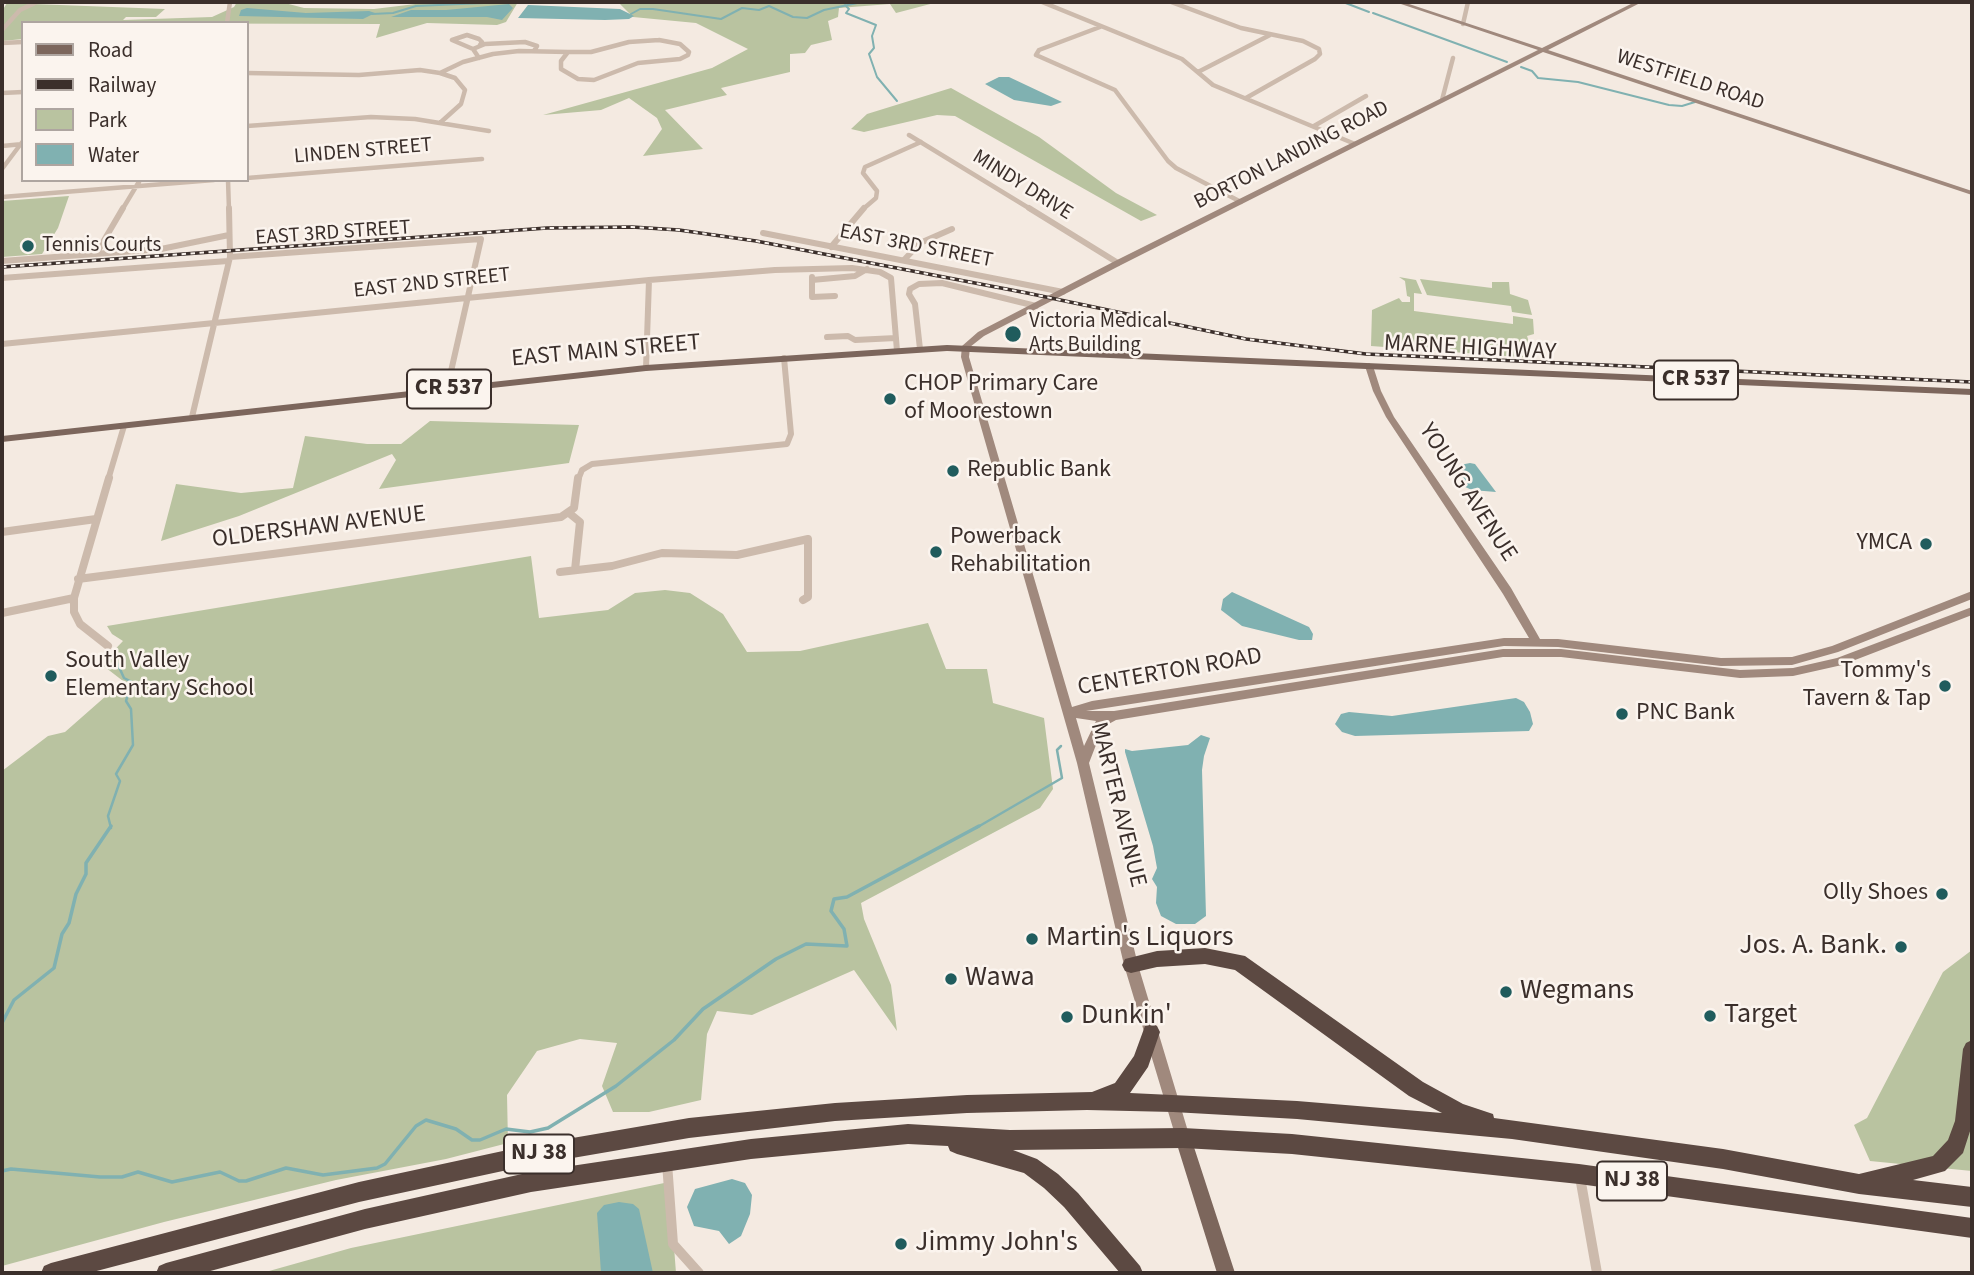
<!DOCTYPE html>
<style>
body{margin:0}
#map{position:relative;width:1974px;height:1275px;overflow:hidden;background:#f4eae1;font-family:"Source Sans 3",sans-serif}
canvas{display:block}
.frame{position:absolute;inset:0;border:4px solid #3b2f2b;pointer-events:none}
.legend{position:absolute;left:21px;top:21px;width:228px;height:161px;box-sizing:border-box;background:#fbf4ee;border:2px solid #aea5a0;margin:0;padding:9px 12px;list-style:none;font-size:21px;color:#3b2f2b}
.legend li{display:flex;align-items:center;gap:14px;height:35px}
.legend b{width:35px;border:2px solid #aea5a0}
</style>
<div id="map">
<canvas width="1974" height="1275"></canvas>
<div class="frame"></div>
<ul class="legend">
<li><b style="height:9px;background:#7c665c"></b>Road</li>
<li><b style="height:9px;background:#3b2f2b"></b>Railway</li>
<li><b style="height:19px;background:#b9c3a0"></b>Park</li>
<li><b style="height:19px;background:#80b1b1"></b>Water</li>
</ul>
</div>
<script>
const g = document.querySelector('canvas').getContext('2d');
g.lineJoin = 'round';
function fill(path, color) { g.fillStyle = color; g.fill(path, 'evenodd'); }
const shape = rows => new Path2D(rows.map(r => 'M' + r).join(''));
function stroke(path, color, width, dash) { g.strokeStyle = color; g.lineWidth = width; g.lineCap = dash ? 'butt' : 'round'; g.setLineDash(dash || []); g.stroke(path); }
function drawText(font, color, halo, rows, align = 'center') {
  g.font = font + ' "Source Sans 3",sans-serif'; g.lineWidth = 5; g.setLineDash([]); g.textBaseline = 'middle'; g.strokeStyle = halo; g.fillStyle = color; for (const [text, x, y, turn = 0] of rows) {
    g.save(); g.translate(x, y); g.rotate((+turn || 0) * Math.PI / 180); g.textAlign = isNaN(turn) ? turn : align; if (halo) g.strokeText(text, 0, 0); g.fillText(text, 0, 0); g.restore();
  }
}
const green = shape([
 [237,2,281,2,304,8,374,9,432,2,518,2,506,22,497,25,427,23,376,38,380,24,23,23,23,39,2,41,2,11,7,3,165,9,156,17,126,17,123,20,212,17,234,7],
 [608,2,672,4,938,2,896,13,890,4,839,8,838,17,828,21,832,40,811,45,805,53,790,54,790,72,721,88,727,95,665,110,703,149,643,156,662,129,657,118,629,98,601,110,543,115,712,68,748,49,696,23,633,17,620,4],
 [951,88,1039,137,1116,193,1157,215,1141,221,955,116,937,115,864,132,851,129,867,114],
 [69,196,58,228,42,254,2,257,2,201],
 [1399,277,1416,280,1422,294,1414,293,1414,311,1513,324,1513,316,1533,319,1534,334,1527,336,1534,358,1371,346,1372,310,1399,298,1402,302,1410,302,1410,297,1407,296,1405,281],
 [1420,279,1492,288,1492,282,1509,282,1510,294,1528,300,1532,315,1512,312,1511,306,1427,295],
 [430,421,579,425,569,463,379,489,396,460,392,454,239,516,161,541,176,484,241,493,293,488,305,436,367,444,401,444],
 [531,556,539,618,608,610,635,593,665,590,690,593,723,614,747,652,800,651,928,623,946,669,987,669,993,703,1044,718,1053,789,1040,808,861,903,864,919,891,985,897,1031,854,970,752,1015,717,1011,707,1034,701,1100,649,1112,613,1112,602,1086,617,1043,580,1039,537,1051,507,1095,508,1143,446,1159,336,1180,164,1222,2,1266,2,771,48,736,65,732,123,681,101,664,123,641,112,634,107,626],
 [1972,950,1972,1171,1870,1161,1854,1125,1867,1118,1943,972],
 [669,1182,676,1273,262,1273,351,1248]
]);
const water = shape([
 [509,4,513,8,502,20,487,17,391,17,411,10,446,10],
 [528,5,620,9,634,16,629,19,605,20,518,18],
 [247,8,306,13,369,11,375,13,363,19,239,16,241,10],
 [999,77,1009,77,1062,102,1051,106,1014,100,985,84],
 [1470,463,1475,464,1496,492,1472,490,1463,486,1450,473,1455,466],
 [1232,592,1309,627,1313,634,1312,640,1299,640,1242,626,1221,610,1223,599],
 [1516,698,1524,702,1530,712,1533,724,1529,731,1355,736,1342,732,1335,724,1341,714,1349,712,1392,716],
 [1201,735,1210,738,1204,756,1202,770,1206,916,1195,924,1176,924,1161,916,1156,903,1157,887,1152,879,1157,868,1153,846,1125,752,1125,749,1132,751,1188,745],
 [732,1179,745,1183,752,1195,750,1214,741,1236,729,1244,719,1231,694,1226,687,1207,695,1189],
 [619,1202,633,1204,639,1209,653,1273,601,1273,597,1213,604,1205]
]);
const streamFar2 = shape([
 [1343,2,1369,12],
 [845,5,849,9,846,13,876,25,872,36,874,48,869,54,877,77,897,101],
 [1373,13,1507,62],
 [372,14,393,13,416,6,506,2],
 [631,14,640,9,653,9,721,19,742,8,759,10,769,6,793,17,807,18,824,10,862,2],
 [1521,67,1532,71,1538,78,1578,82,1669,105,1682,106,1695,102]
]);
const streamFar1 = shape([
 [111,828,108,816,120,781,116,774,133,745,131,709,126,701,132,682,124,678,114,656],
 [976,828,1062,778,1057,750,1061,746]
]);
const stream = shape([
 [2,1023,14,1000,54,968,62,934,69,923,76,894,86,874,86,863,111,826],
 [2,1171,11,1169,100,1177,122,1177,138,1172,172,1182,220,1172,239,1181,246,1181,286,1168,323,1175,377,1168,385,1164,416,1126,426,1120,456,1129,472,1140,480,1140,506,1129,530,1132,548,1128,616,1086,674,1040,703,1009,776,959,806,944,847,946,844,929,831,911,834,899,847,897,979,826]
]);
const streetFar3 = shape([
 [1042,2,1182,59,1213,85,1355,144],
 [1171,2,1241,28,1303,41,1319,49,1320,54,1315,59,1246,98],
 [227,23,230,2],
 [1463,24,1468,2],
 [1100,27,1039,50,1036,55,1115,90,1168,161,1176,168,1241,202],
 [2,30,20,10,37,2],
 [659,40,680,44,689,52,688,55,680,59,638,63,594,80,578,79,561,69,561,61,568,52,591,52,629,42,659,40],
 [2,43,23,42],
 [473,49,452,40,467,35,479,39,482,42,480,45],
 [479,58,473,49,485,44,525,42,537,46,534,51],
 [1198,72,1270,35],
 [247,73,359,75,420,70,440,73,455,78,465,90,461,104,441,122],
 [440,73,463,62,493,54,519,51,568,52],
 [2,93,23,92],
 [1442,100,1453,58],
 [247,126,371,117,415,119,489,131],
 [1314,126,1366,96],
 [909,135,1032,210],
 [2,146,23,144],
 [2,169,23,141],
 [247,178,482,159],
 [228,180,229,210],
 [2,197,214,180],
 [122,210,140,180],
 [862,210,876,198,877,191,863,173,865,167,921,142]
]);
const streetFar2 = shape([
 [1029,208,1118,263],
 [763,233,1063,292],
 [831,247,864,208],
 [96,254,123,208],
 [230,257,481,239,447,389],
 [904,260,920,243,952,229],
 [2,261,161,249,229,235],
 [812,277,812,297,835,296],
 [2,278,228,261],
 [812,280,855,276,867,269],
 [827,337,848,336,855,340,896,338],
 [2,344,649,280,775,270,852,268,880,272,891,278,897,351],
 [920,349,915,304,909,294,910,289,919,284,942,283,1036,306],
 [646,368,649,280],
 [192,417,230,257,229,208],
 [108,480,124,426],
 [578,480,582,470,592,464,787,444,791,434,784,358]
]);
const streetFar1 = shape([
 [569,513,580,522,575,570],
 [2,532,96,519],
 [560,572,612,566,662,553,737,555,808,539,808,597,803,600],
 [78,579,561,517,574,508,578,478],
 [2,613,74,598],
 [108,646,80,624,74,612,74,598,109,478]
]);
const street = shape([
 [667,1163,673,1244,699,1273],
 [1580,1177,1597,1273]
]);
const secondary = shape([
 [1395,2,1403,2,1542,48,1635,2,1642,2,1548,50,1972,191,1972,195,1543,52,1121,265,984,336,970,347,969,357,1072,707,1092,701,1504,638,1529,638,1503,594,1386,417,1373,391,1365,366,1369,363,1373,366,1381,391,1394,417,1511,588,1540,639,1558,639,1721,658,1792,657,1832,646,1972,591,1972,599,1838,652,1792,665,1721,666,1558,647,1504,646,1086,711,1114,711,1503,649,1561,649,1740,670,1793,668,1837,658,1972,607,1972,615,1842,665,1793,676,1740,678,1561,657,1503,657,1116,720,1105,726,1101,732,1089,763,1138,965,1190,1138,1188,1143,1183,1145,1178,1143,1176,1138,1124,965,1077,763,961,357,962,346,978,332,1115,261,1538,50,1395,2],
 [1076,718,1096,721,1084,746,1076,718]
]);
const primary = shape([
 [947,345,1972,389,1972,395,947,351,646,371,2,442,2,436,646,365,947,345],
 [1183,1130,1189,1132,1191,1138,1235,1273,1217,1273,1175,1138,1177,1132,1183,1130]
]);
const highway = shape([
 [1205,948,1245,956,1423,1082,1463,1104,1493,1114,1494,1118,1723,1149,1859,1174,1933,1156,1948,1140,1955,1121,1963,1049,1966,1043,1972,1040,1972,1125,1963,1153,1945,1171,1913,1180,1972,1187,1972,1207,1859,1194,1723,1169,1512,1139,1297,1119,1173,1112,1087,1110,967,1113,835,1121,689,1138,526,1166,359,1202,89,1273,41,1273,44,1266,51,1263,359,1182,526,1146,689,1118,835,1103,967,1095,1092,1092,1115,1083,1134,1056,1145,1026,1151,1023,1157,1026,1160,1032,1148,1067,1130,1093,1297,1101,1442,1113,1409,1096,1235,970,1205,964,1157,967,1131,973,1125,971,1122,965,1125,959,1157,951,1205,948],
 [908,1124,1010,1130,1183,1128,1292,1134,1579,1164,1972,1218,1972,1238,1579,1184,1292,1154,1183,1148,1013,1150,1037,1159,1058,1174,1078,1193,1140,1266,1143,1273,1120,1273,1064,1207,1044,1188,1024,1173,957,1154,950,1151,948,1146,908,1144,751,1159,531,1192,365,1229,203,1273,156,1273,159,1266,166,1263,365,1209,531,1172,751,1139,908,1124]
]);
const rail = shape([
 [2,267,547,228,632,227,679,230,756,241,1027,293,1246,339,1366,354,1972,382]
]);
const markers = [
 [28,246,7,"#205c5d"],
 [1013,334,9,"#205c5d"],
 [890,399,7,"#205c5d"],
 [953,471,7,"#205c5d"],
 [1926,544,7,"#205c5d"],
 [936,552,7,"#205c5d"],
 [51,676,7,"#205c5d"],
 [1945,686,7,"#205c5d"],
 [1622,714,7,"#205c5d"],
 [1942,894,7,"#205c5d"],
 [1032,939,7,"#205c5d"],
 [1901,947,7,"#205c5d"],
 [951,979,7,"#205c5d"],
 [1506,992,7,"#205c5d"],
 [1710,1016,7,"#205c5d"],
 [1067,1017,7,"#205c5d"],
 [901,1244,7,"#205c5d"]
];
const farStreetnames = [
 ["WESTFIELD ROAD",1690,81,18],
 ["LINDEN STREET",363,152,-5],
 ["BORTON LANDING ROAD",1292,156,-27],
 ["MINDY DRIVE",1022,186,32],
 ["EAST 3RD STREET",333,234,-4],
 ["EAST 3RD STREET",916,247,11],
 ["EAST 2ND STREET",432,284,-6]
];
const farPoinames = [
 ["Tennis Courts",42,246],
 ["Victoria Medical",1029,322],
 ["Arts Building",1029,346]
];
const shields = [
 [1696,380,84],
 [449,389,84],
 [539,1154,70],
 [1632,1181,70]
];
const shieldNames = [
 ["CR 537",1696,380],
 ["CR 537",449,389],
 ["NJ 38",539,1154],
 ["NJ 38",1632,1181]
];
const streetNames = [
 ["MARNE HIGHWAY",1470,349,3],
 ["EAST MAIN STREET",606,352,-5],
 ["YOUNG AVENUE",1467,493,57],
 ["OLDERSHAW AVENUE",319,528,-7],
 ["CENTERTON ROAD",1170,673,-10],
 ["MARTER AVENUE",1117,805,76]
];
const poiNames = [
 ["CHOP Primary Care",904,385],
 ["of Moorestown",904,413],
 ["Republic Bank",967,471],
 ["Powerback",950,538],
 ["Rehabilitation",950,566],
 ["YMCA",1912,544,"right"],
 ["South Valley",65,662],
 ["Elementary School",65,690],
 ["Tommy's",1931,672,"right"],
 ["Tavern & Tap",1931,700,"right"],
 ["PNC Bank",1636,714],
 ["Olly Shoes",1928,894,"right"]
];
const nearPoinames = [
 ["Martin's Liquors",1046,939],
 ["Jos. A. Bank.",1887,947,"right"],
 ["Wawa",965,979],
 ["Wegmans",1520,992],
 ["Target",1724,1016],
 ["Dunkin'",1081,1017],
 ["Jimmy John's",915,1244]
];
fill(green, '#b9c3a0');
fill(water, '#80b1b1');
stroke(streamFar2, '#80b1b1', 2);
stroke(streamFar1, '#80b1b1', 2.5);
stroke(stream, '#80b1b1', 3.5);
stroke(streetFar3, '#ccbaac', 4.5);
stroke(streetFar2, '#ccbaac', 6);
stroke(streetFar1, '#ccbaac', 8);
stroke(street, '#ccbaac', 10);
fill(secondary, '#a0897d');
fill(primary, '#7c665c');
fill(highway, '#5c4942');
stroke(rail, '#3b2f2b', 3.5);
stroke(rail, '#fbf4ee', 2, [4.5]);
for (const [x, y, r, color] of markers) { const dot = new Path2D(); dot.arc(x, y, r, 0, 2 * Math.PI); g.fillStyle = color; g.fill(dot); stroke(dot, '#fbf4ee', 2.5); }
drawText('21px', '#3b2f2b', '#fbf4ee', farStreetnames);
drawText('21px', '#3b2f2b', '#fbf4ee', farPoinames, 'left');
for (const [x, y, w] of shields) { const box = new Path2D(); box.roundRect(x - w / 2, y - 19.5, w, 39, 5); g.fillStyle = '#fbf4ee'; g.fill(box); stroke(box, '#3b2f2b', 2); }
drawText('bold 23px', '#3b2f2b', null, shieldNames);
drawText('24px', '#3b2f2b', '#fbf4ee', streetNames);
drawText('24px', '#3b2f2b', '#fbf4ee', poiNames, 'left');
drawText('28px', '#3b2f2b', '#fbf4ee', nearPoinames, 'left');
</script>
